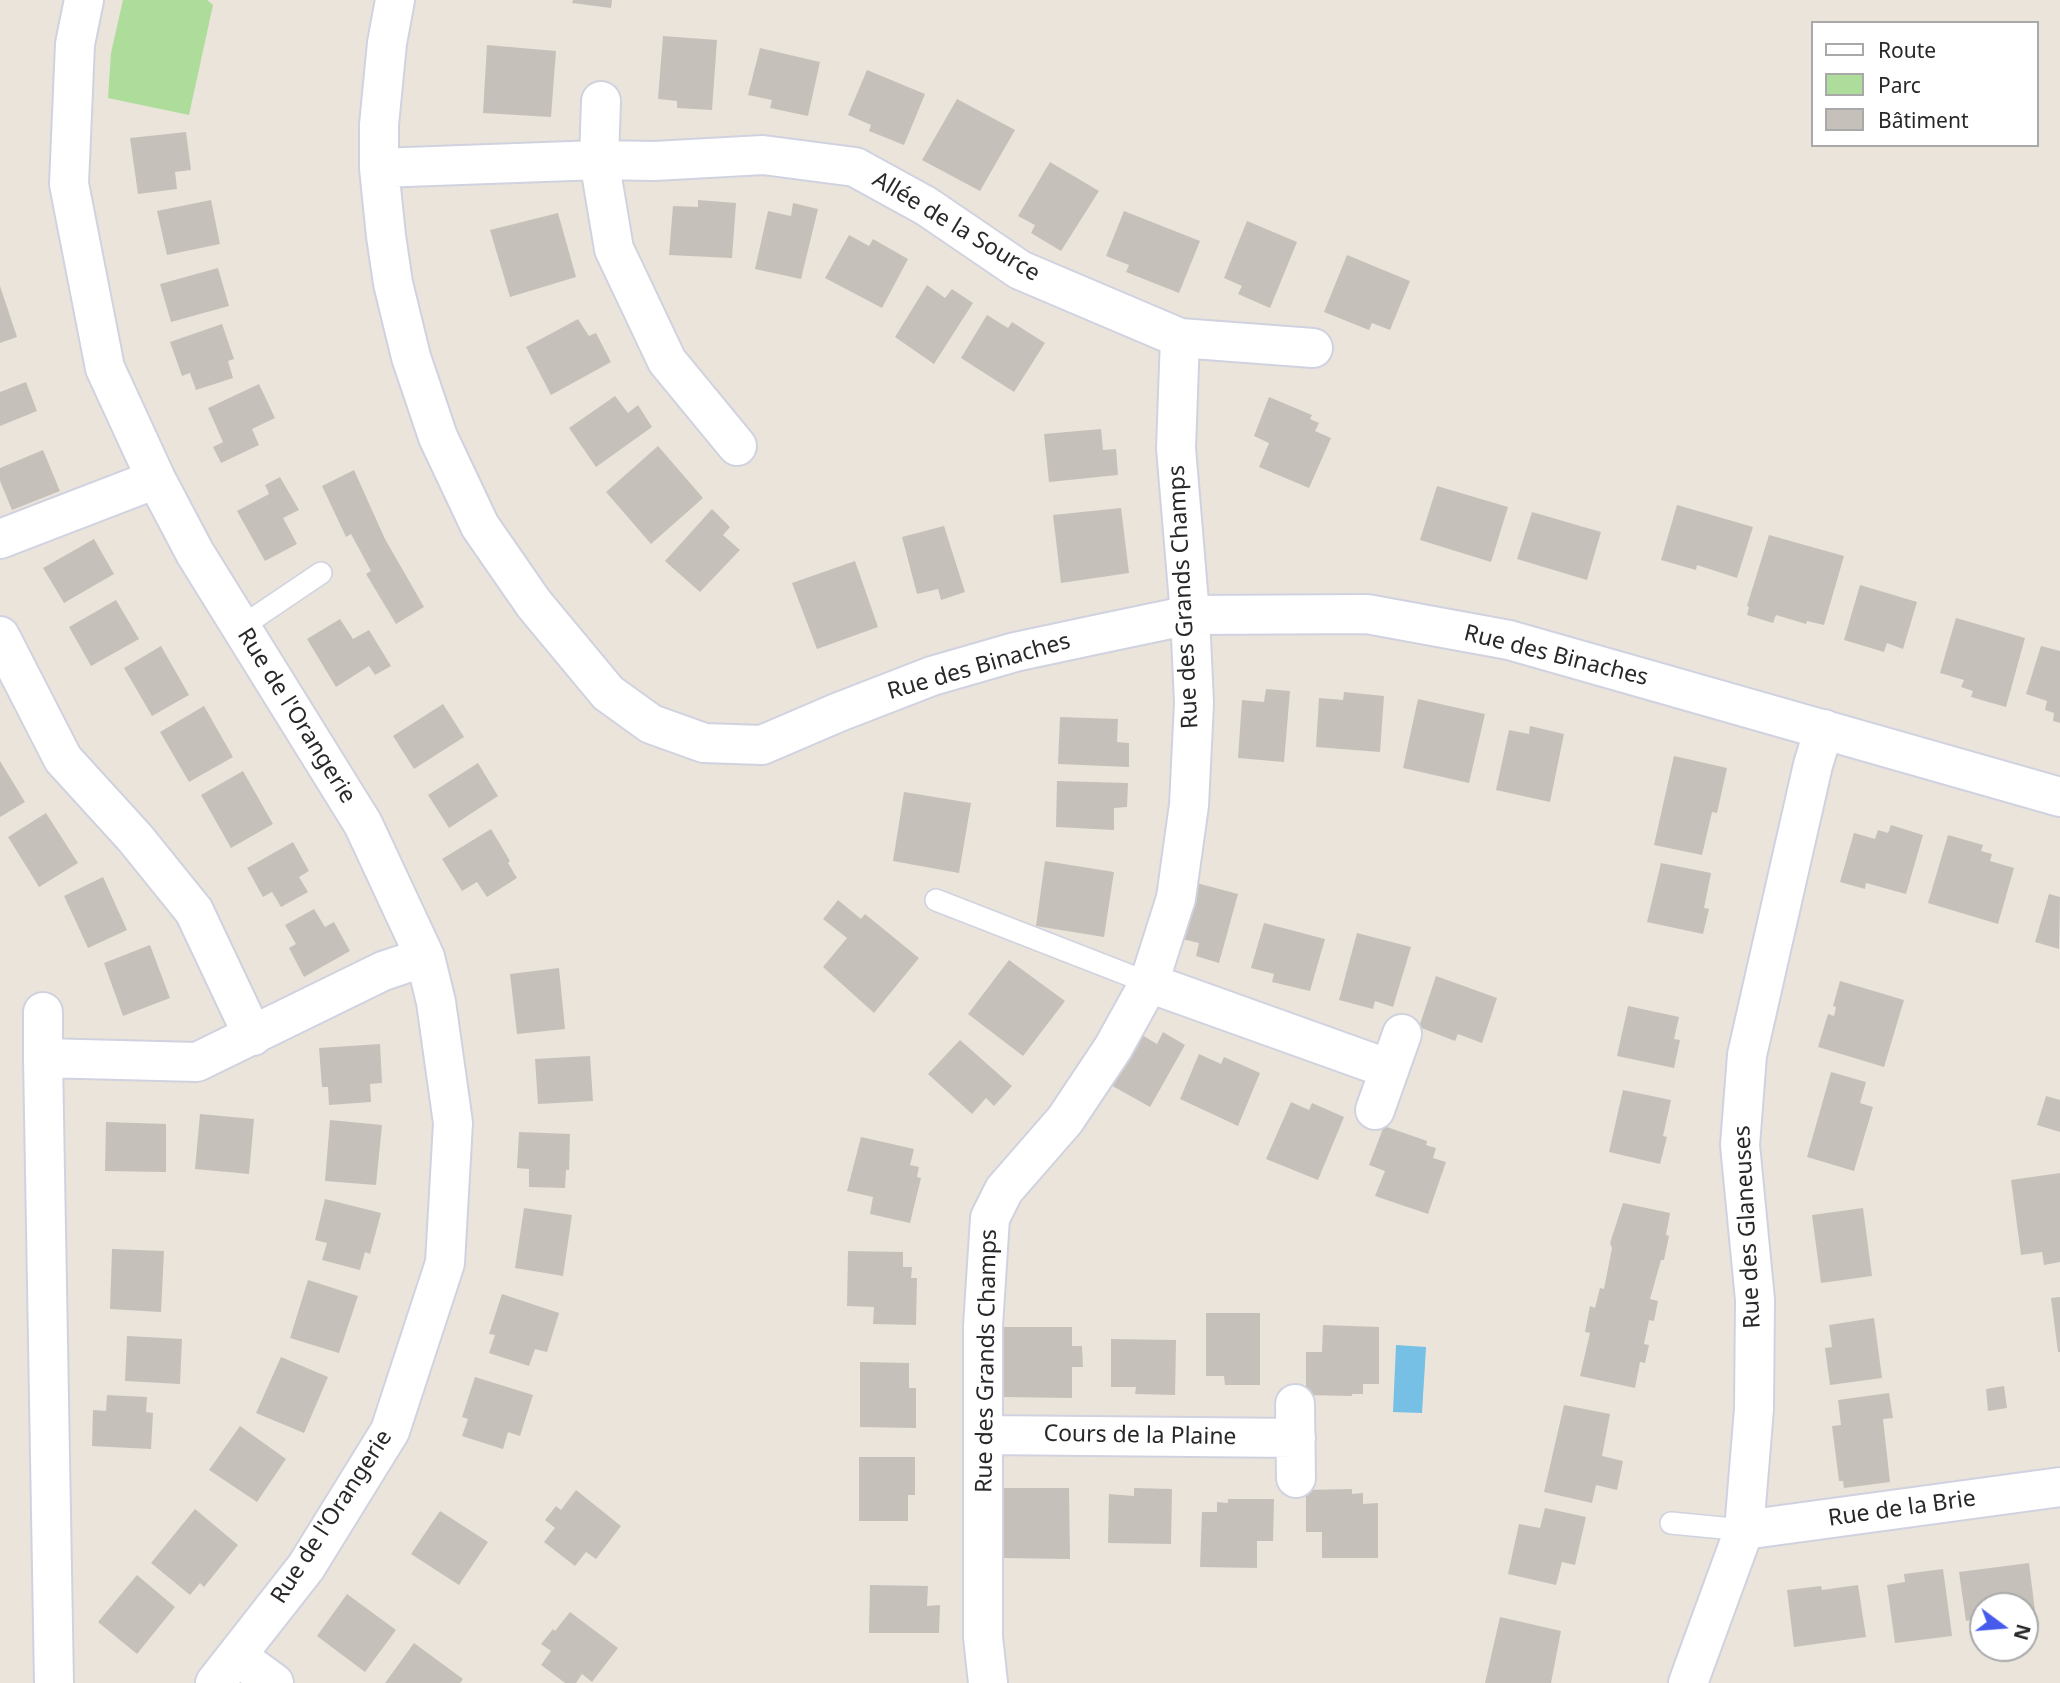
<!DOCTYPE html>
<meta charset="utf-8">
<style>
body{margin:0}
#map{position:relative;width:2060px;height:1683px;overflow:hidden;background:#eae4db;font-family:"Noto Sans",sans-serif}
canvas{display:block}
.legend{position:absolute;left:1811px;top:21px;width:228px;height:126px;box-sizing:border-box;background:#fff;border:2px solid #a9a9a9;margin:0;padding:9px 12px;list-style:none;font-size:21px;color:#282828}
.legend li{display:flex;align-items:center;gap:14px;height:35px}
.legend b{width:35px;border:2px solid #a9a9a9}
.north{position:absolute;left:1969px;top:1592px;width:70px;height:70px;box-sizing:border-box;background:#fff;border:2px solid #a9a9a9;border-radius:50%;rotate:106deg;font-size:19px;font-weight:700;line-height:28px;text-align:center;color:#282828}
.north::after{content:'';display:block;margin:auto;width:24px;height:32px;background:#465aeb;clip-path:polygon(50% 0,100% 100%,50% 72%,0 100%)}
</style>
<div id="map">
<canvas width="2060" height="1683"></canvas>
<ul class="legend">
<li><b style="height:9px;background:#fff"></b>Route</li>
<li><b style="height:19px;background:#addc9b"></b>Parc</li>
<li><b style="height:19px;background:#c5c1ba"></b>Bâtiment</li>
</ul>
<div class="north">N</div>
</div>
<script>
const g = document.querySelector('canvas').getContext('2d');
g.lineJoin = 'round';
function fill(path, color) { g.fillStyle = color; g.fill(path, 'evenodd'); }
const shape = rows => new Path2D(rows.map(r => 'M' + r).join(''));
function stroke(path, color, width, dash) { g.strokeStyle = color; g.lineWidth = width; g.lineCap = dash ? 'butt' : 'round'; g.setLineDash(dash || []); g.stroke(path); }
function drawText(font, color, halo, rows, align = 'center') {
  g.font = font + ' "Noto Sans",sans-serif'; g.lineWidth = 5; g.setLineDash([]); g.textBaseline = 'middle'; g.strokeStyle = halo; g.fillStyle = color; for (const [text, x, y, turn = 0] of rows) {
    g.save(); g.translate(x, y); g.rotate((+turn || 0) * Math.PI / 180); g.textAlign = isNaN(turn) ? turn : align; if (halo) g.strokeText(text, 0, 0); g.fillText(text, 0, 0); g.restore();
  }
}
const green = shape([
 [123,0,207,0,213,5,189,115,108,98,111,53]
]);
const water = shape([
 [1396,1345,1426,1347,1422,1413,1393,1412]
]);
const building = shape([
 [573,0,612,0,611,8,572,3],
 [663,36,717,40,712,110,677,108,677,101,658,99],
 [487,45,556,51,551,117,483,113],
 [760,48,820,62,808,116,770,108,772,100,748,95],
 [867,70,925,94,904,145,869,131,871,125,848,115],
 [957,99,1015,130,980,191,922,160],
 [186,132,191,170,175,172,177,189,138,194,130,138],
 [1050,162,1099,191,1061,251,1031,233,1035,225,1018,216],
 [211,200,220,244,167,255,157,211],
 [698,200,736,203,732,258,669,255,673,206,698,207],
 [793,203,818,209,801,279,755,269,768,211,791,216],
 [1124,211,1200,241,1179,293,1126,272,1129,265,1106,256],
 [558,213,576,277,510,297,490,230],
 [1247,221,1297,242,1270,308,1238,294,1242,286,1224,278],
 [849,235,869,246,873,239,908,259,882,308,825,278],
 [1347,255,1410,281,1390,330,1372,323,1369,330,1324,312],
 [218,268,229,306,171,322,160,284],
 [927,285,945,298,952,289,973,303,934,364,895,337],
 [0,286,17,337,0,343],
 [987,315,1008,328,1012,322,1045,343,1014,392,961,358],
 [578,319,589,336,596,333,611,362,551,395,526,347],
 [222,324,234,359,228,361,233,378,196,390,190,373,182,376,170,342],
 [26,382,37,411,0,426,0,392],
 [259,384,275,418,252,429,259,445,221,463,213,447,223,442,208,408],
 [615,396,628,413,638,405,652,427,596,467,569,428],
 [1269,397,1312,415,1310,419,1319,423,1315,431,1331,438,1309,488,1259,467,1269,443,1254,436],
 [1101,429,1103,450,1116,449,1118,475,1049,482,1044,434],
 [658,446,703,498,651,544,606,492],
 [43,450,60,491,12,510,0,481,0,468],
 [354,470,385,539,424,607,396,624,366,574,371,571,351,534,346,537,322,486],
 [280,477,299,510,283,518,297,544,265,561,237,511,269,494,265,485],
 [1437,486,1508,507,1491,562,1420,540],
 [1677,505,1753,527,1737,578,1697,565,1696,570,1661,560],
 [1121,508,1129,573,1061,583,1053,515],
 [712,509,730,527,723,535,740,550,700,592,665,561],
 [1532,512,1601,532,1587,580,1517,559],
 [944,526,965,592,941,600,938,589,917,594,902,537],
 [1769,535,1844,556,1824,625,1807,621,1806,624,1776,615,1773,623,1747,615,1749,607,1747,606],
 [94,539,114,574,64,603,43,568],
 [855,561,878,627,817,649,792,583],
 [1860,585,1917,602,1903,649,1887,643,1884,652,1844,640],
 [116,600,139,639,91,666,69,627],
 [1956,618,2025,638,2006,707,1971,697,1973,691,1961,687,1964,680,1940,673],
 [340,619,353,639,369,630,391,666,375,675,369,666,336,687,307,639],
 [161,646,189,695,152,716,124,668],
 [2041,646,2060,651,2060,723,2053,721,2054,713,2045,710,2047,701,2026,694],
 [1266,689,1290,691,1284,762,1238,758,1242,700,1264,702],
 [1344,692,1384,696,1380,752,1316,747,1319,698,1343,700],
 [1418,699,1485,714,1469,783,1403,768],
 [443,704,464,737,414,769,393,736],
 [204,706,233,757,189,782,160,732],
 [1060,717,1118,719,1117,742,1129,743,1129,767,1058,764],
 [1530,726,1564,734,1550,802,1496,790,1509,730,1529,734],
 [1674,756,1727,768,1717,813,1712,812,1702,855,1654,845],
 [0,761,25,802,0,817],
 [478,763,498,796,449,828,428,795],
 [243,771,273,824,231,848,201,795],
 [1057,781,1128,783,1127,807,1114,808,1114,830,1056,827],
 [904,792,971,803,959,873,893,861],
 [46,813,78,863,39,887,8,837],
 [1891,825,1923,835,1906,894,1866,883,1865,889,1840,882,1854,833,1875,839,1878,830,1888,833],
 [491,829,510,861,508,863,517,878,487,897,477,882,462,891,442,859],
 [1948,835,1983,845,1981,851,1992,854,1990,861,2014,868,1998,924,1928,903],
 [293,842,309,871,299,877,308,892,281,907,272,892,263,897,247,868],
 [1045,861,1114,872,1104,937,1036,926],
 [1661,863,1711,873,1704,908,1709,909,1703,934,1647,922],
 [103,877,127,930,88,948,64,896],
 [1193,882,1238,894,1219,963,1196,956,1199,943,1178,938],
 [2049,894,2060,897,2059,949,2035,942],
 [838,900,861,919,865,914,919,958,874,1013,823,967,847,938,823,919],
 [314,909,325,927,334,922,350,951,304,977,289,948,296,944,285,925],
 [1264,923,1325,939,1310,991,1272,982,1274,974,1251,968],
 [1357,933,1411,947,1393,1007,1375,1001,1373,1009,1339,1000],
 [150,945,170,998,123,1016,104,963],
 [1009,960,1065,1001,1023,1056,968,1014],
 [559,968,565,1029,517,1034,510,974],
 [1436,976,1497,998,1482,1043,1458,1034,1455,1041,1419,1027],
 [1840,981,1904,1000,1884,1067,1818,1047,1828,1014,1834,1016,1836,1007,1833,1006],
 [1628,1006,1679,1017,1674,1039,1680,1040,1674,1068,1617,1056],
 [1137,1032,1157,1044,1163,1032,1185,1045,1150,1107,1109,1084],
 [960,1040,1012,1086,994,1106,986,1098,972,1114,928,1074],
 [380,1044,382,1083,370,1084,371,1102,329,1105,328,1087,322,1087,319,1048],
 [1199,1054,1221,1064,1224,1057,1260,1073,1238,1126,1180,1099],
 [590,1056,593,1101,538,1104,535,1059],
 [1831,1072,1866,1082,1860,1103,1873,1107,1854,1171,1807,1157],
 [1623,1090,1671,1100,1663,1136,1667,1137,1660,1164,1609,1152],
 [2046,1096,2060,1100,2060,1132,2037,1125],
 [1291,1102,1309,1110,1312,1103,1344,1117,1318,1180,1266,1159],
 [200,1114,254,1119,249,1174,195,1169],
 [330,1120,382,1125,376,1185,325,1181],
 [106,1122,166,1124,166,1172,105,1171],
 [1384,1126,1427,1141,1426,1145,1436,1148,1433,1158,1446,1162,1428,1214,1375,1196,1385,1171,1369,1165],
 [519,1132,570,1134,569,1170,566,1170,565,1188,529,1187,529,1169,517,1168],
 [861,1137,914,1149,910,1165,919,1167,917,1177,921,1178,910,1223,870,1214,873,1197,847,1191],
 [2060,1173,2060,1262,2044,1265,2042,1252,2021,1255,2011,1180],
 [325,1199,381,1213,370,1254,365,1252,360,1270,322,1260,327,1243,315,1240],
 [1623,1203,1670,1213,1666,1235,1669,1236,1664,1260,1661,1260,1650,1299,1658,1301,1654,1321,1649,1320,1644,1344,1649,1345,1645,1363,1640,1362,1635,1388,1580,1376,1590,1333,1585,1332,1590,1306,1595,1308,1600,1288,1604,1289,1612,1248,1610,1243],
 [524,1208,572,1215,563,1276,515,1268],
 [1863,1208,1872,1276,1821,1283,1812,1215],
 [112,1249,164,1251,161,1312,110,1309],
 [848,1251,903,1252,903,1267,912,1267,911,1278,917,1278,916,1325,873,1324,874,1307,847,1306],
 [308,1280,358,1296,339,1353,290,1338],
 [502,1294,559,1313,547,1352,535,1349,529,1366,489,1353,495,1335,489,1334],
 [2060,1297,2060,1352,2058,1352,2051,1298],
 [1206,1313,1260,1313,1260,1385,1225,1385,1224,1376,1206,1376],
 [1874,1318,1882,1378,1830,1385,1825,1348,1832,1347,1829,1325],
 [1323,1325,1379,1327,1379,1384,1363,1384,1363,1394,1352,1394,1352,1396,1306,1395,1306,1352,1322,1352],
 [1003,1327,1072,1327,1072,1346,1082,1346,1083,1367,1072,1367,1072,1398,1003,1397],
 [127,1336,182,1339,180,1384,125,1381],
 [1111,1339,1176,1340,1175,1395,1135,1394,1136,1387,1111,1387],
 [281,1357,328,1377,304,1433,256,1413],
 [860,1362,909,1363,909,1388,916,1388,916,1428,860,1427],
 [475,1377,533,1395,520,1436,508,1432,503,1449,462,1436,468,1419,462,1417],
 [2004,1386,2007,1408,1988,1411,1986,1389],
 [1889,1393,1893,1418,1883,1419,1890,1482,1844,1488,1843,1481,1839,1481,1832,1426,1841,1425,1838,1400],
 [107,1395,147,1397,146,1412,153,1413,151,1449,92,1446,93,1410,106,1411],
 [1564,1405,1610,1414,1602,1456,1623,1461,1617,1490,1596,1485,1592,1503,1544,1492],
 [240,1426,286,1459,257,1502,209,1470],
 [859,1457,915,1457,915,1495,908,1495,908,1521,859,1521],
 [1003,1488,1069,1488,1070,1559,1003,1558],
 [1134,1488,1172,1489,1171,1544,1108,1543,1109,1494,1134,1496],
 [1352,1489,1352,1494,1363,1493,1363,1504,1378,1503,1378,1558,1322,1558,1322,1532,1306,1532,1306,1490],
 [576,1490,621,1526,596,1559,586,1552,575,1566,544,1542,555,1528,545,1520,556,1506,561,1510],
 [1228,1499,1274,1499,1273,1541,1257,1541,1257,1568,1200,1567,1202,1512,1217,1512,1217,1502,1228,1503],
 [1545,1508,1586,1517,1575,1565,1562,1562,1556,1585,1508,1574,1519,1524,1540,1528],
 [195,1509,238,1545,204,1587,200,1583,190,1595,151,1563],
 [440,1511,488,1542,459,1585,411,1554],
 [2029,1563,2035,1611,2025,1612,2025,1606,1983,1606,1983,1618,1966,1621,1959,1572],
 [1943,1569,1952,1636,1895,1643,1887,1585,1905,1582,1904,1574],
 [137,1575,175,1607,137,1654,98,1622],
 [870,1585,928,1586,927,1606,940,1605,939,1633,869,1633],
 [1858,1585,1866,1637,1794,1647,1787,1590,1821,1586,1822,1590],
 [347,1594,396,1630,365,1672,317,1636],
 [570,1612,618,1648,592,1682,582,1674,576,1683,565,1683,541,1665,551,1651,541,1644,553,1629,555,1631],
 [1500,1617,1561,1631,1551,1683,1485,1683],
 [414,1643,463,1679,460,1683,385,1683]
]);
const service = shape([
 [241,627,321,573],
 [936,900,1149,983],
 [1671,1523,1744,1530]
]);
const minor = shape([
 [84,0,75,44,69,184,105,368,156,479,195,553,363,824,425,957,436,1002,453,1123,445,1263,390,1431,306,1567,215,1683],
 [395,0,387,43,379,125,379,168,386,236,393,283,411,357,438,437,480,526,534,604,608,693,651,724,704,743,762,745,839,712,932,676,1015,652,1104,633,1190,615,1367,614,1509,640,2060,797],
 [601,101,599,160,614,249,667,361,737,446],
 [379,168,599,160,654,161,763,155,855,167,926,206,1020,270,1180,338,1313,348],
 [0,539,156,479],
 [0,636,63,759,135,838,194,911,253,1036],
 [1149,983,1389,1069],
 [43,1012,43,1058],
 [1375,1110,1402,1034],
 [1295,1404,1296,1478],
 [984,1435,1296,1438],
 [1744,1530,2060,1487],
 [237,1656,274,1683],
 [54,1683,43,1058,197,1062,383,971,425,957],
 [988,1683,983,1637,983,1326,990,1218,1004,1190,1065,1120,1113,1048,1149,983,1176,898,1189,805,1194,703,1190,615,1176,448,1180,338],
 [1688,1683,1744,1530,1754,1409,1755,1300,1740,1145,1747,1055,1813,765,1824,729]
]);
const streetNames = [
 ["Allée de la Source",956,227,31],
 ["Rue des Grands Champs",1184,597,-93],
 ["Rue des Binaches",1556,656,14],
 ["Rue des Binaches",979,667,-16],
 ["Rue de l'Orangerie",296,716,58],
 ["Rue des Glaneuses",1748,1227,-93],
 ["Rue des Grands Champs",987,1361,-89],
 ["Cours de la Plaine",1140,1436,1],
 ["Rue de la Brie",1902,1509,-8],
 ["Rue de l'Orangerie",332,1517,-57]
];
fill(green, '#addc9b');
fill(water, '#75c0e4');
fill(building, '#c5c1ba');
stroke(service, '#d0d2e0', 24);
stroke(minor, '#d0d2e0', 42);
stroke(service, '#fff', 21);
stroke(minor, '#fff', 38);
drawText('23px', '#282828', '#fff', streetNames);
</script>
